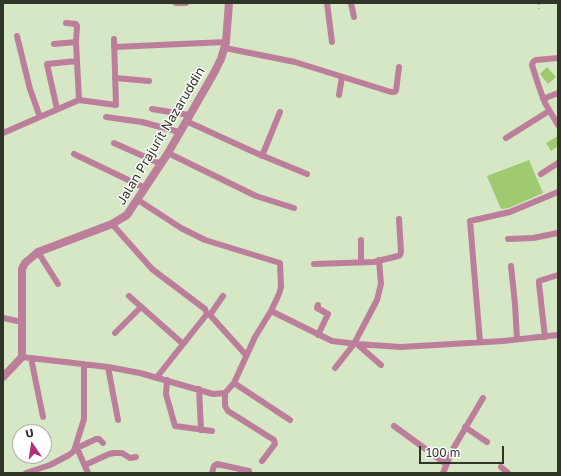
<!DOCTYPE html>
<style>
body{margin:0}
#map{position:relative;width:561px;height:476px;overflow:hidden;background:#d5e7c4;font-family:"Golos Text",sans-serif}
canvas{display:block}
.frame{position:absolute;inset:0;border:4px solid #2f3628;pointer-events:none}
.north{position:absolute;left:12px;top:424px;width:40px;height:40px;box-sizing:border-box;background:#fff;border:1px solid #acafa9;border-radius:50%;rotate:347deg;font-size:11px;font-weight:700;line-height:16px;text-align:center;color:#2f3628}
.north::after{content:'';display:block;margin:auto;width:14px;height:18px;background:#b12f78;clip-path:polygon(50% 0,100% 100%,50% 72%,0 100%)}
.scale{position:absolute;left:419px;top:446px;width:85px;height:18px;box-sizing:border-box;border:2px solid #2f3628;border-top:0;padding-left:5px;font-size:12px;line-height:14px;white-space:nowrap;color:#2f3628;-webkit-text-stroke:3px #fff;paint-order:stroke}
</style>
<div id="map">
<canvas width="561" height="476"></canvas>
<div class="frame"></div>
<div class="north">U</div>
<div class="scale">100 m</div>
</div>
<script>
const g = document.querySelector('canvas').getContext('2d');
g.lineJoin = 'round';
function fill(path, color) { g.fillStyle = color; g.fill(path, 'evenodd'); }
const shape = rows => new Path2D(rows.map(r => 'M' + r).join(''));
function stroke(path, color, width, dash) { g.strokeStyle = color; g.lineWidth = width; g.lineCap = dash ? 'butt' : 'round'; g.setLineDash(dash || []); g.stroke(path); }
function drawText(font, color, halo, rows, align = 'center') {
  g.font = font + ' "Golos Text",sans-serif'; g.lineWidth = 3; g.setLineDash([]); g.textBaseline = 'middle'; g.strokeStyle = halo; g.fillStyle = color; for (const [text, x, y, turn = 0] of rows) {
    g.save(); g.translate(x, y); g.rotate((+turn || 0) * Math.PI / 180); g.textAlign = isNaN(turn) ? turn : align; if (halo) g.strokeText(text, 0, 0); g.fillText(text, 0, 0); g.restore();
  }
}
const building = shape([
 [547,67,556,77,548,84,540,74],
 [558,136,558,146,551,151,546,143],
 [529,160,543,193,509,208,501,209,487,176]
]);
const path = shape([
 [539,3,539,9]
]);
const minor = shape([
 [176,3,186,3],
 [327,3,332,42],
 [351,3,354,17],
 [66,23,76,24,77,26,76,42,79,100],
 [17,36,30,89,40,117],
 [54,44,76,42],
 [114,47,226,42],
 [225,48,295,62,391,92,394,92,396,91,399,67],
 [558,58,536,60,533,62,532,65,539,87,545,103,558,125],
 [115,78,149,81],
 [339,95,342,77],
 [543,99,558,93],
 [57,109,47,64,77,61],
 [152,109,189,115],
 [106,117,142,122,179,132],
 [186,121,256,153,307,174],
 [3,133,79,100,116,105,114,39],
 [506,138,549,111],
 [114,143,161,164],
 [168,153,256,196,294,208],
 [74,154,145,188],
 [262,156,280,112],
 [541,174,558,163],
 [112,224,152,269,205,309,207,314,157,377],
 [508,239,533,238,558,233],
 [38,252,58,284],
 [361,263,361,240],
 [314,264,374,262,398,256,400,255,401,252,399,219],
 [511,266,515,304,517,339],
 [129,296,183,344],
 [271,311,332,341,357,344,401,347,503,341,558,335],
 [207,314,210,315,246,355],
 [210,315,223,296],
 [3,318,22,322],
 [115,333,141,307],
 [318,335,328,314,317,308,318,305],
 [545,337,539,284,539,281,558,275],
 [480,342,470,221,510,212,558,192],
 [357,344,381,365],
 [22,357,108,367,140,373,213,394,225,393,234,383,255,337,271,311,279,294,281,287,280,263,205,240,181,228,138,200],
 [31,358,43,417],
 [108,367,118,420],
 [335,368,354,344,377,300,381,284,379,260],
 [167,380,166,394,175,426,212,431],
 [234,383,290,420],
 [199,389,201,430],
 [225,393,225,406,228,411,274,440,275,444,262,461],
 [394,426,446,464],
 [465,427,487,442],
 [76,446,88,473],
 [77,448,96,439,99,439,103,443],
 [85,465,109,454,114,453,122,453,130,458,136,457],
 [501,467,508,473],
 [26,473,50,465,69,455,74,451,84,419,84,364],
 [212,473,214,466,217,464,249,471],
 [443,473,453,449,483,398]
]);
const tertiary = shape([
 [3,377,22,357,22,269,25,263,38,252,112,224,127,215,168,153,214,73,221,59,226,42,229,3]
]);
const streetNames = [
 ["Jalan Prajurit Nazaruddin",161,136,-59]
];
fill(building, '#9fca6f');
stroke(path, '#8f9c82', 1, [2, 3]);
stroke(minor, '#bc7e9b', 6);
stroke(tertiary, '#bc7e9b', 8);
drawText('13px', '#2f3628', '#fff', streetNames);
</script>
